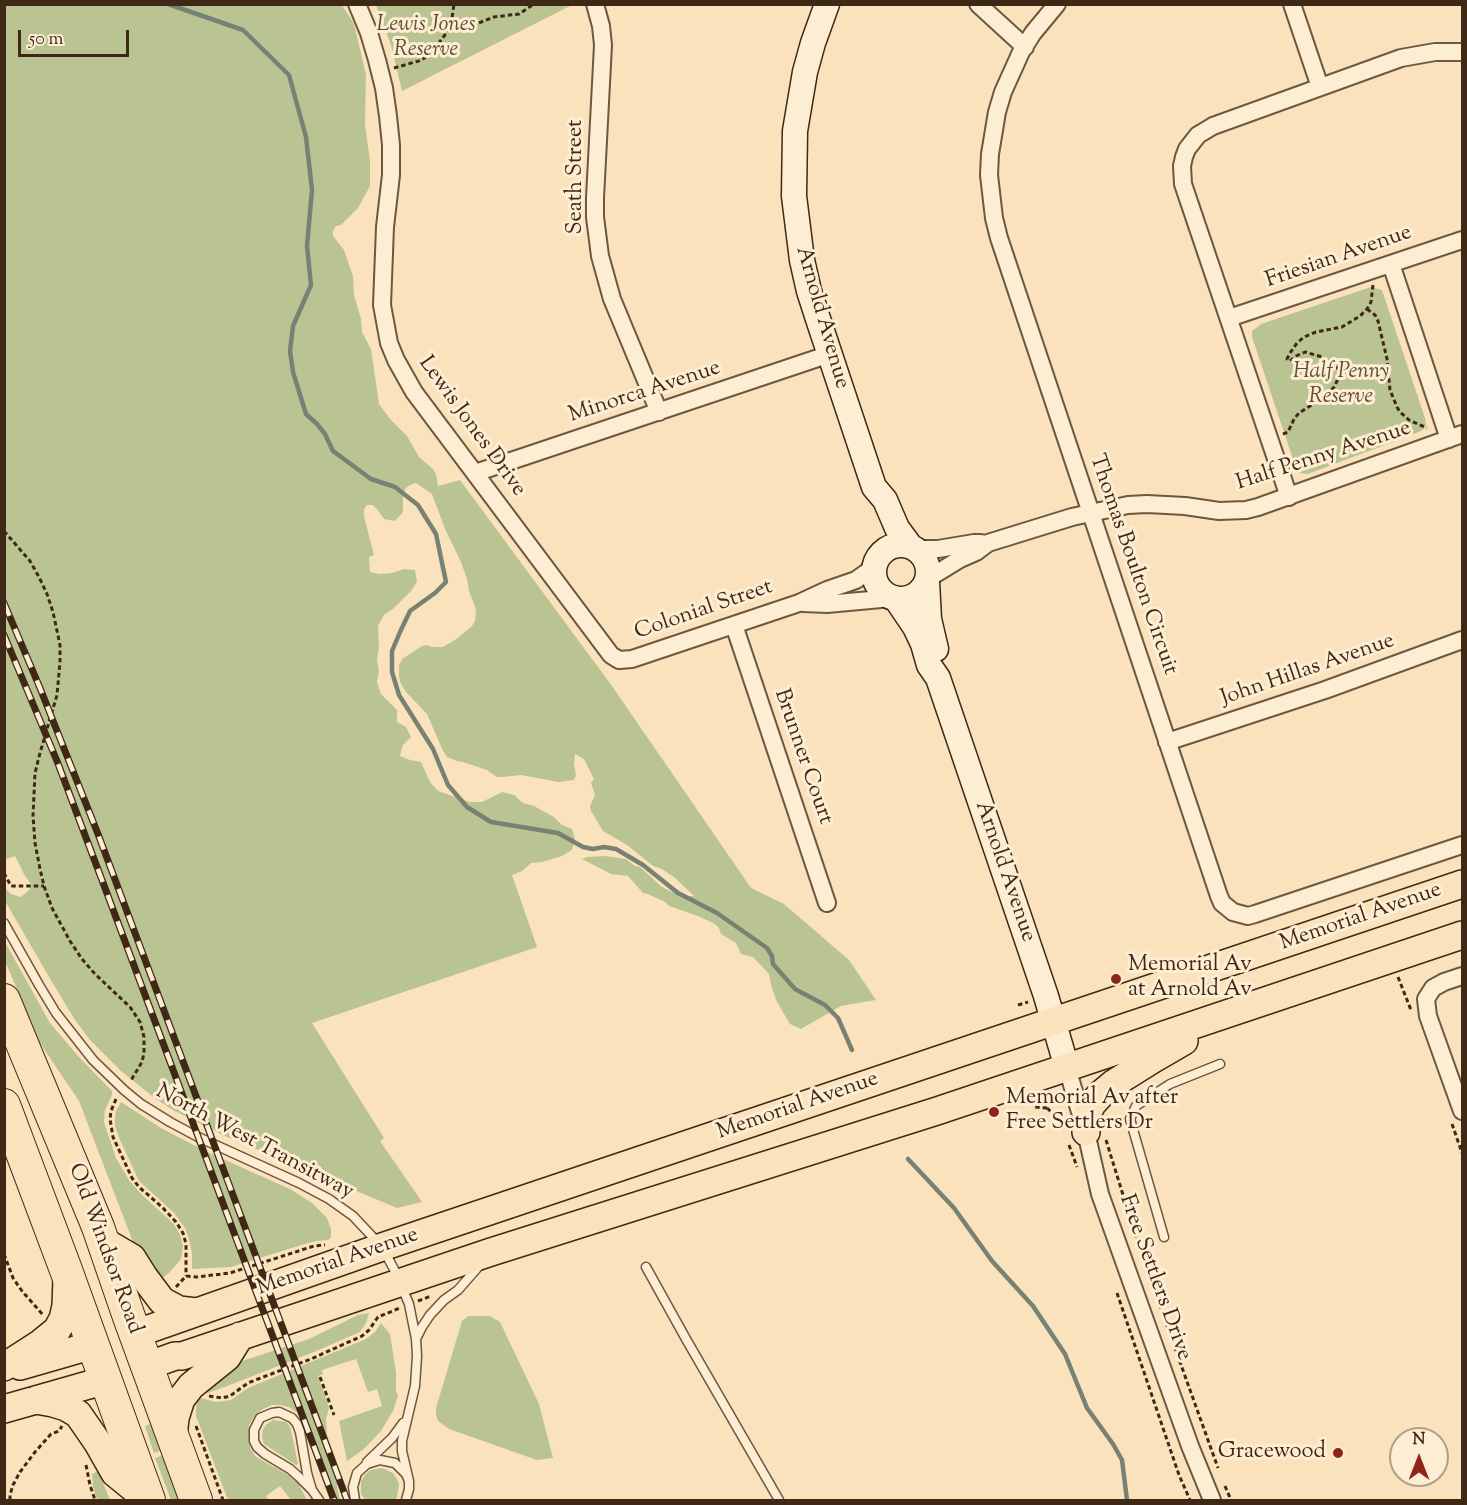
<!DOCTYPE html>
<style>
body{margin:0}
#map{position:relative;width:1467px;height:1505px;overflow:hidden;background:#fae3bc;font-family:"Sorts Mill Goudy",serif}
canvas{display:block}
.frame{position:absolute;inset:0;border:6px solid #402816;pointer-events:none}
.north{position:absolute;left:1389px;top:1427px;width:60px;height:60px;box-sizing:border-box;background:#fcedd3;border:2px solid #b19e87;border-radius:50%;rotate:0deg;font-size:16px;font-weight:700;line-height:24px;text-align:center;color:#402816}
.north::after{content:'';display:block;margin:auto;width:21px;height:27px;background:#8f2418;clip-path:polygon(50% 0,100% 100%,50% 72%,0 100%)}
.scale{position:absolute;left:18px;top:30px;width:111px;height:27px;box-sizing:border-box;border:3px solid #402816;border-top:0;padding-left:8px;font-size:18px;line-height:21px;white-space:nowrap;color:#402816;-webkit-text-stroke:4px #fcedd3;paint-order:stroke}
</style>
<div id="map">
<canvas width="1467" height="1505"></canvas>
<div class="frame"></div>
<div class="north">N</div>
<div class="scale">50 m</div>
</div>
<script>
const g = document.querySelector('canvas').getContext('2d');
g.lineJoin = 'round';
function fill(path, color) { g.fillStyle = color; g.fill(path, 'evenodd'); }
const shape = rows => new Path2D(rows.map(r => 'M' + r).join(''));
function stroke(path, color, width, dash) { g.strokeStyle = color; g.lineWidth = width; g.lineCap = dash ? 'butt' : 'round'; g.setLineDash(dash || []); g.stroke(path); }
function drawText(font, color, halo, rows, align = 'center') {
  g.font = font + ' "Sorts Mill Goudy",serif'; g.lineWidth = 6; g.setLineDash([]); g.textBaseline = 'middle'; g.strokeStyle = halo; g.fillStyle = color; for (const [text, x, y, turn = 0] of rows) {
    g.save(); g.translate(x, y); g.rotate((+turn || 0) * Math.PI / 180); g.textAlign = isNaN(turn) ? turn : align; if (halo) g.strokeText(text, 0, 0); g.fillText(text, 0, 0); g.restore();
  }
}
const green = shape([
 [4,5,342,5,353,22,355,28,366,75,365,125,370,161,370,186,358,208,341,225,336,226,333,231,333,236,344,250,353,276,354,295,361,319,362,332,371,349,379,404,390,419,407,436,419,457,433,469,436,474,438,486,460,480,612,686,751,888,784,904,849,960,876,1000,841,1006,801,1029,790,1024,777,1002,771,985,769,974,753,957,741,954,736,943,721,934,719,928,715,924,698,916,669,906,665,902,648,894,643,893,628,876,611,874,582,859,587,857,605,856,626,859,635,866,640,867,662,887,672,892,680,893,688,896,694,896,674,877,662,869,653,866,627,845,603,831,591,811,590,806,595,795,591,783,594,779,584,759,575,754,574,764,576,775,574,780,558,782,521,775,503,777,497,777,487,770,463,762,457,761,447,757,443,751,427,714,406,692,400,682,399,677,399,665,402,659,422,646,427,645,432,647,443,647,458,638,472,626,475,621,476,609,469,591,467,579,461,562,445,529,432,494,416,483,410,485,406,488,403,494,403,512,395,521,384,519,377,509,372,505,367,505,364,510,364,516,374,555,369,557,370,572,380,574,392,573,404,569,415,570,417,582,411,591,394,608,384,615,378,626,379,648,377,659,379,671,377,682,381,694,397,710,397,722,406,727,411,737,403,745,400,756,410,760,421,762,430,782,438,791,470,802,482,802,502,792,514,795,523,803,534,806,554,817,562,825,572,829,575,839,572,850,562,856,542,862,531,863,522,871,512,875,537,947,312,1023,384,1138,380,1141,422,1202,397,1208,225,1136,173,1110,156,1099,121,1071,90,1040,75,1020,52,982,5,901,5,888,11,894,21,897,30,889,31,884,25,876,15,856,4,860],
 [376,5,572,5,402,91,391,45],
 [1371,287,1382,290,1425,418,1426,425,1424,429,1419,432,1308,474,1300,473,1296,468,1252,337,1252,331,1261,324],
 [5,942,50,1023,78,1056,112,1091,112,1095,105,1110,104,1122,116,1158,129,1180,142,1195,173,1223,180,1234,183,1246,181,1259,169,1273,162,1278,142,1260,133,1242,79,1101,40,1043,5,961],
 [121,1102,161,1128,205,1151,290,1189,312,1203,327,1218,331,1229,331,1238,328,1240,317,1241,308,1243,231,1267,192,1269,192,1253,189,1239,185,1228,174,1213,139,1181,120,1140,115,1126,115,1118,116,1111],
 [369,1313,366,1323,360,1332,314,1352,230,1385,208,1393,201,1388,239,1362,309,1339,358,1315],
 [468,1316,490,1316,500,1322,539,1404,553,1458,537,1460,449,1429,438,1421,436,1415,436,1408,462,1321],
 [381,1323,390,1334,396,1372,396,1390,398,1396,393,1411,381,1431,364,1449,347,1461,339,1421,382,1406,377,1389,368,1392,356,1359,322,1370,323,1374,318,1376,329,1408,326,1419,327,1435,339,1470,337,1486,340,1500,330,1500,298,1413,289,1407,280,1405,272,1405,263,1409,255,1415,249,1425,249,1442,251,1450,256,1457,290,1476,299,1485,307,1500,291,1500,280,1486,266,1496,269,1500,228,1500,196,1416,196,1409,197,1402,201,1398,216,1402,231,1400,248,1388,366,1339,375,1332],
 [273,1420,286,1422,289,1425,291,1430,298,1464,296,1465,264,1444,262,1437,263,1429,267,1424],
 [153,1423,166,1449,154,1453,145,1426],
 [168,1453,185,1500,171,1500,155,1458],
 [382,1468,393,1473,397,1479,399,1485,397,1497,395,1500,365,1500,361,1494,361,1481,365,1475,369,1471,375,1469],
 [98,1471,110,1500,98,1500,96,1497,93,1486,92,1474]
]);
const stream = shape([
 [168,4,243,30,289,75,306,137,312,190,307,246,311,285,293,326,290,351,293,372,306,414,317,424,325,434,333,451,371,479,395,487,418,505,436,534,446,582,435,593,410,611,400,632,392,651,392,672,399,695,433,749,448,785,467,807,491,822,558,833,583,847,593,849,604,847,616,849,643,865,678,893,717,913,767,948,772,956,773,964,795,989,825,1005,838,1018,852,1050],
 [908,1159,954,1208,992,1261,1033,1306,1065,1354,1087,1408,1113,1444,1122,1460,1127,1500]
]);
const path = shape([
 [450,23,460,26,471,26,494,17,519,14,534,4],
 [394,68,422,60,433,51,447,32,452,18,454,4],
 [1367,309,1375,315,1378,321,1387,359,1390,390,1397,407,1400,412,1409,420,1427,428],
 [1283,434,1288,432,1294,419,1299,413,1326,396,1334,387,1340,375,1340,372,1336,366,1322,357,1305,352,1296,356,1290,361,1287,359,1290,353,1297,343,1304,337,1316,332,1342,327,1360,316,1367,309,1371,302,1373,285],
 [4,531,30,561,39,577,47,594,53,612,60,645,60,662,57,695,40,753,35,773,33,816,35,843,40,869,44,886,52,908,70,941,82,959,95,974,130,1007,140,1022,144,1037,144,1053,142,1062,130,1082],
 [4,873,11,886,44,886],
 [1398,977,1411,1010],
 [1018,1005,1028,1002],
 [116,1099,111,1111,110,1119,113,1137,132,1178,139,1187,162,1207,176,1222,183,1233,186,1244,186,1276],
 [1032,1101,1034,1107,1047,1108,1051,1099,1060,1096],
 [1047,1108,1059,1119,1064,1130],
 [1452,1124,1462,1153],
 [1106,1140,1142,1256,1218,1468],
 [1069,1145,1077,1167],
 [4,1254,13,1278,22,1291,43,1315],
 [176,1287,186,1276,197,1277,230,1273,314,1246,325,1245],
 [1117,1293,1179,1475,1190,1500],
 [418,1301,431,1296],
 [320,1377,334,1415],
 [209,1396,222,1398,230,1396,248,1383,258,1379,311,1359,362,1336,369,1330,378,1317,400,1308],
 [196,1426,223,1500],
 [86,1465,90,1485,95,1500],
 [1225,1486,1231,1500],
 [10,1500,10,1495,13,1485,20,1472,35,1452,51,1434,59,1431,62,1426]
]);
const lane = shape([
 [4,923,39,985,56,1013,93,1060,124,1090,141,1104,170,1122,198,1137,299,1183,329,1199,353,1216,382,1247,396,1273,409,1304,416,1339,417,1356,415,1386,402,1441,402,1451,409,1481],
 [1164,1237,1130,1119,1136,1106,1170,1084,1220,1064],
 [646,1267,686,1339,779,1500],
 [416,1339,422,1327,430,1315,444,1300,458,1290,479,1266],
 [367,1462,392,1438,403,1423],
 [312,1490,307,1473,300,1432,297,1424,292,1418,279,1412,272,1413,260,1418,254,1430,254,1441,257,1447,265,1454,290,1469,299,1477,312,1490,319,1500],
 [355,1500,353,1487,357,1473,367,1464,380,1460,395,1463,406,1474,409,1481,409,1489,406,1500]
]);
const street = shape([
 [357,4,369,33,377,60,384,88,388,116,391,145,391,175,385,227,382,305,389,343,396,360,414,392,611,655,619,660,632,659,799,603,827,590,856,580,874,567],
 [595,4,601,26,603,45,595,198,595,217,600,256,612,299,659,412],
 [978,4,1025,47],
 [1057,4,1033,33,1021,52,1003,92,997,112,990,154,989,175,994,218,999,238,1219,896,1222,903,1233,912,1248,916,1255,914,1462,845],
 [1292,4,1320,87],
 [1391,264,1449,439],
 [1229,318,1462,240],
 [475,473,830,354],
 [1289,497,1183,184,1182,166,1184,157,1187,149,1198,135,1213,126,1401,58,1435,52,1462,52],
 [915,549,938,549,974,543,981,543],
 [929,578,960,559,976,552,988,543,1072,517,1128,505,1147,504,1185,506,1219,511,1246,510,1258,507,1462,434],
 [803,603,827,604,892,598],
 [734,625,827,903],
 [1167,742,1325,690,1462,640],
 [1462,976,1444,982,1433,988,1426,999,1428,1016,1462,1111],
 [1067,1068,1086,1132,1100,1194,1190,1446,1212,1500]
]);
const secondary = shape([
 [827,4,813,43,805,72,795,131,794,196,802,260,809,291,819,322,874,487,885,500,897,528,911,547],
 '874 572a27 27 0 1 1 54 0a27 27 0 1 1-54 0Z',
 [927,582,929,619,936,649],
 [896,599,915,627,923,644,929,665,938,678,1046,996,1067,1068]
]);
const primary = shape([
 [1086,1132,1086,1121,1088,1112,1092,1104,1101,1094,1113,1084,1153,1059,1184,1041],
 [103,1241,132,1258,144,1277,162,1301,179,1310,196,1312],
 [135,1334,382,1247,1462,884],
 [20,1366,93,1345],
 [147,1366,175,1356,182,1356,491,1252,937,1111,1462,935],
 [4,1367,41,1343,57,1330,63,1319,66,1306,67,1278],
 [36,1400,53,1403,66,1407,78,1414,98,1443,115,1473,148,1500],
 [4,1409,106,1380],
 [173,1437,175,1418,181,1399,191,1386,227,1357,240,1336]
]);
const highway = shape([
 [4,1000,98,1227,129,1317,196,1500],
 [4,1105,66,1270,149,1500]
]);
const rail = shape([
 [4,603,40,688,98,834,347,1500],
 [4,635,57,761,105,888,334,1500]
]);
const markers = [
 [1116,979,6,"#8f2418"],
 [994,1112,6,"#8f2418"],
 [1338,1453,6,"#8f2418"]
];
const parkNames = [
 ["Lewis Jones",426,26],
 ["Reserve",426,51],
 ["Half Penny",1341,373],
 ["Reserve",1341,398]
];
const streetNames = [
 ["Seath Street",577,177,-90],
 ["Friesian Avenue",1339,258,-19],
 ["Arnold Avenue",821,318,74],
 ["Minorca Avenue",645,393,-18],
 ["Lewis Jones Drive",471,427,54],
 ["Half Penny Avenue",1324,457,-18],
 ["Thomas Boulton Circuit",1132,565,71],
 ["Colonial Street",704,611,-19],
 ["John Hillas Avenue",1308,671,-19],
 ["Brunner Court",802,757,71],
 ["Arnold Avenue",1004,872,71],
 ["Memorial Avenue",1361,918,-19],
 ["Memorial Avenue",798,1107,-19],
 ["North West Transitway",254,1143,28],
 ["Old Windsor Road",104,1249,70],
 ["Memorial Avenue",338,1263,-19],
 ["Free Settlers Drive",1154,1278,70]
];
const poiNames = [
 ["Memorial Av",1128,966],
 ["at Arnold Av",1128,991],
 ["Memorial Av after",1006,1099],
 ["Free Settlers Dr",1006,1124],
 ["Gracewood",1326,1453,"right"]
];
fill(green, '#bac493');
stroke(stream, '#788274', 4.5);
stroke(lane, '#6e5740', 11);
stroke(street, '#6e5740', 20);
stroke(secondary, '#402816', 27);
stroke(primary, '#402816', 30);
stroke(highway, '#402816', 34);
stroke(path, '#402816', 3, [4.5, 3]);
stroke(lane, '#fcedd3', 8);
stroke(street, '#fcedd3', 16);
stroke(secondary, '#fcedd3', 24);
stroke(primary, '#fae3bc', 27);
stroke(highway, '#fae3bc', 32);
stroke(rail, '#402816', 7);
stroke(rail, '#fcedd3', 4.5, [14]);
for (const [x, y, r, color] of markers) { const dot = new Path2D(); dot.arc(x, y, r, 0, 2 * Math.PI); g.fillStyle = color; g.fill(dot); stroke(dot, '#fcedd3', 2); }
drawText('italic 22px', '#5e4f35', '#fcedd3', parkNames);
drawText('22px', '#402816', '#fcedd3', streetNames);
drawText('22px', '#402816', '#fcedd3', poiNames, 'left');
</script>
